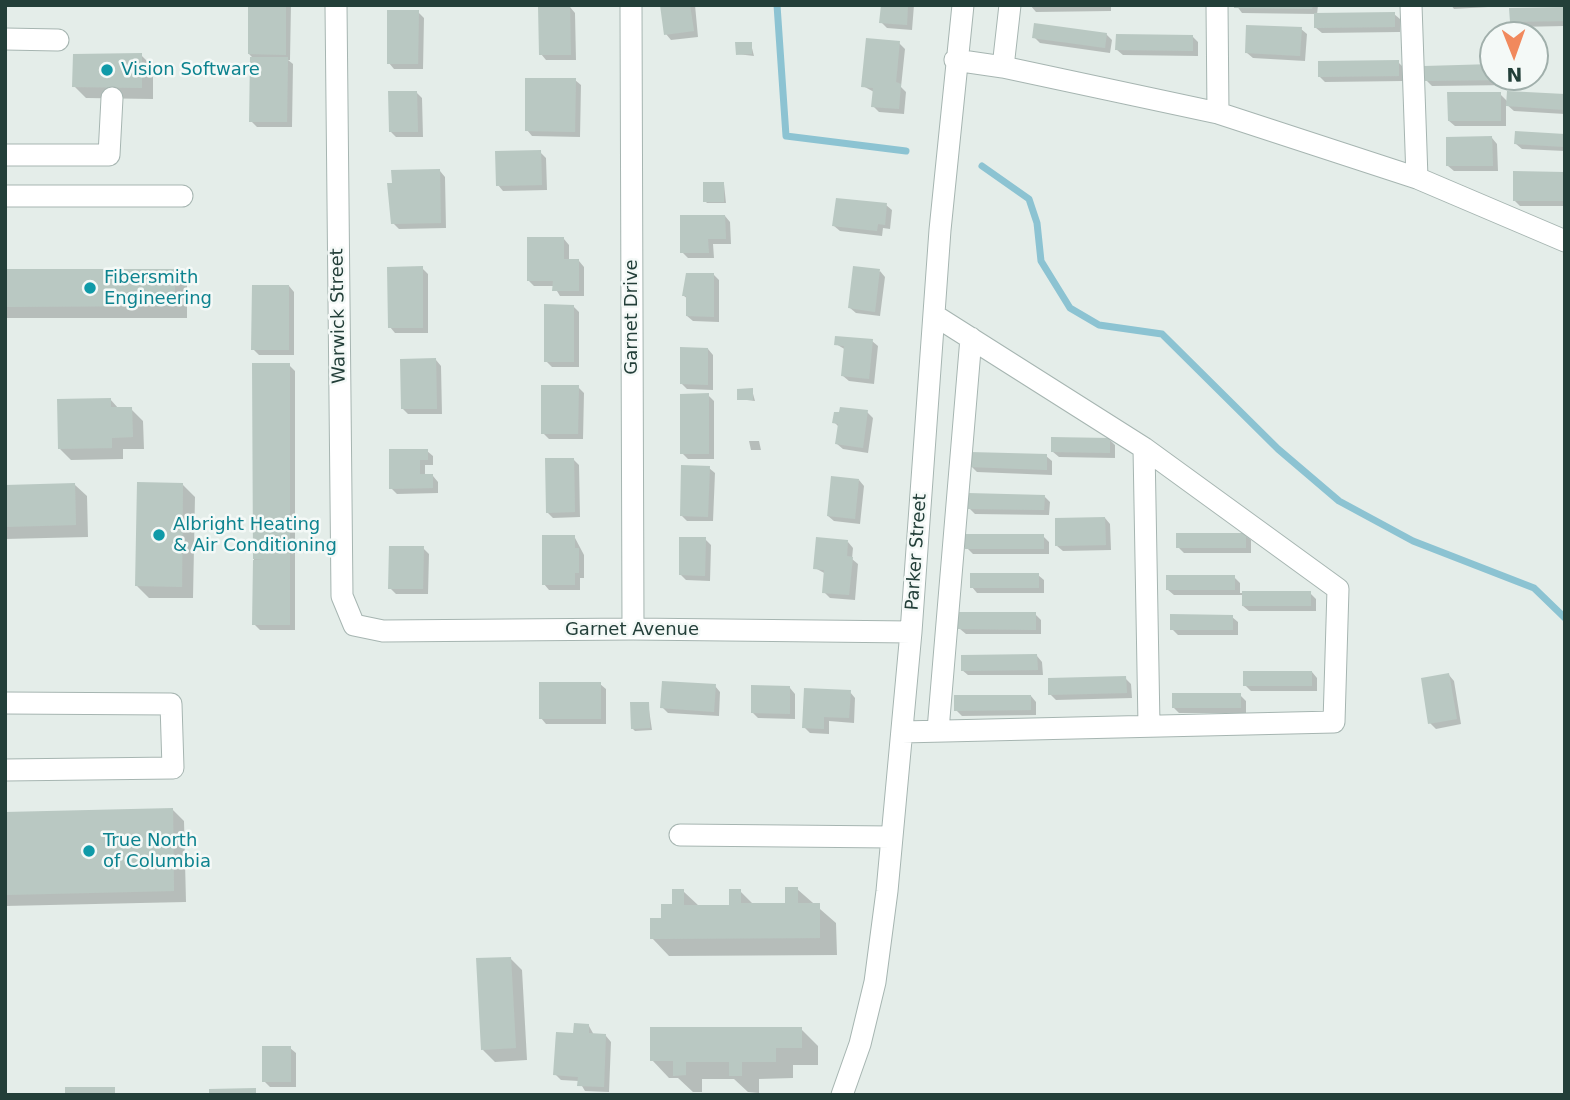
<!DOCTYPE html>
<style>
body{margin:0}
#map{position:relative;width:1570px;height:1100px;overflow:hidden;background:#e4ede9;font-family:"DejaVu Sans",sans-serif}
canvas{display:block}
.frame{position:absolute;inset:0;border:7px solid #233f39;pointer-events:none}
.north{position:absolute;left:1479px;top:21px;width:70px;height:70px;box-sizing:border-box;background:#f4f9f7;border:2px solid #a0afab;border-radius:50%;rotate:179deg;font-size:19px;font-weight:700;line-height:28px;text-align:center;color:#233f39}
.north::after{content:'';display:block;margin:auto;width:24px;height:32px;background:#f1895d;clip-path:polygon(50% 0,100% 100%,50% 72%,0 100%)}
</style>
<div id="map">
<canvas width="1570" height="1100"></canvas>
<div class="frame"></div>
<div class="north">N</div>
</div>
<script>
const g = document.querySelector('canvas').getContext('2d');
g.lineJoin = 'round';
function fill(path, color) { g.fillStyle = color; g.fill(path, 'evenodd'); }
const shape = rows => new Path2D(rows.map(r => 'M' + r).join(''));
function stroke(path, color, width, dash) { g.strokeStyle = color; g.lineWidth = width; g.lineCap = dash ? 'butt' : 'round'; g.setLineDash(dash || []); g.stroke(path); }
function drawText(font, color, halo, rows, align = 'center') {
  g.font = font + ' "DejaVu Sans",sans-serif'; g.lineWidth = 5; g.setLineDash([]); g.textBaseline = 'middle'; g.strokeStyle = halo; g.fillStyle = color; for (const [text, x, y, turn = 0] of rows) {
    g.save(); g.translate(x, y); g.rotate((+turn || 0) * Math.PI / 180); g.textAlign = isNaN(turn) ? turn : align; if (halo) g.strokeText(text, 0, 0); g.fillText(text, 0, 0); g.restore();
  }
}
const shadow = shape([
 [250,5,291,5,290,60,288,60,293,64,292,127,257,127,251,121,254,59,249,54],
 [662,5,695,5,698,37,671,40,666,34],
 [882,5,914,5,912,30,887,28,881,22],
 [1030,5,1111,5,1111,11,1036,12],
 [1236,5,1318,5,1317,15,1394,14,1400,19,1400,32,1322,33,1316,28,1316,14,1242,13],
 [1451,5,1504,5,1505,6,1454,9],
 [570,7,575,13,576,60,546,60,541,54],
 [1565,9,1565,26,1517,27,1511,21],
 [418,12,424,18,423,69,394,69,389,63],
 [1301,29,1307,34,1305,61,1253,58,1247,53],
 [1106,34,1112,40,1110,53,1040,43,1034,37],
 [1193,37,1198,42,1198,56,1123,55,1117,50],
 [899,43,905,49,901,87,906,92,904,114,879,112,873,106,874,92,863,86],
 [751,44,754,56,737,54],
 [141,55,153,67,153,99,86,98,74,86],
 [1398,62,1404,68,1404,81,1325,82,1319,76],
 [1493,66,1493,77,1511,77,1511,85,1432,86,1426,80],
 [575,80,581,85,580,137,532,136,527,130],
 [416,92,422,98,423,137,396,137,391,132],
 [1500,94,1508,102,1565,96,1565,114,1514,111,1506,104,1506,126,1455,126,1449,121],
 [1565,135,1565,151,1522,149,1516,144],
 [1492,138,1497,144,1498,171,1454,171,1448,166],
 [540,152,546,158,547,190,503,191,498,185],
 [440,171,445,177,446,228,399,229,393,223],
 [1565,173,1565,206,1520,206,1514,200],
 [724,184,726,203,707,203,705,201],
 [886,205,892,210,890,229,883,228,882,236,840,231,834,226],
 [725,216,730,222,731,244,713,244,714,258,688,258,682,252],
 [564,239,569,245,569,261,579,261,584,267,584,296,560,296,554,286,534,286,529,281],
 [422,268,428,274,428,333,395,333,390,327],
 [5,271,175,271,187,283,187,318,5,318],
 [880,271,885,277,880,316,856,313,850,308],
 [714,275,719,280,719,322,693,321,687,316,688,299,684,296],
 [289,286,294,292,294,355,259,355,253,349],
 [573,306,579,312,579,367,552,367,546,361],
 [872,341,878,346,874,384,849,381,843,376,846,350,836,344],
 [708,349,713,355,713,390,687,389,681,383],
 [436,360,441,366,442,414,408,414,402,408],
 [254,365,289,365,295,371,295,630,260,630,254,624],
 [578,387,584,393,583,439,549,439,543,433],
 [752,390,755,401,739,399],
 [708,395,714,401,714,459,688,459,682,453],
 [110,399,119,409,131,409,143,421,144,449,123,449,123,459,71,460,60,449],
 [867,412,873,418,868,453,843,449,837,444,840,428,834,422],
 [1109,439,1115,445,1115,458,1059,457,1053,452],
 [749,441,759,441,761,450,751,450],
 [427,451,433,456,433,465,425,465,425,476,433,476,438,482,438,493,397,494,391,488],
 [1046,456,1052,461,1052,475,977,472,971,466],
 [574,460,579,465,580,517,553,518,547,512],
 [709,468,715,473,713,521,687,521,681,515],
 [859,480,864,486,860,524,834,521,828,516],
 [75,485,87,496,88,537,5,539,5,486],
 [183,485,195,497,193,598,149,598,137,586],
 [1044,496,1050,502,1049,515,975,514,969,508],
 [1105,518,1110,524,1111,550,1063,551,1057,546],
 [1245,535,1251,540,1251,553,1184,553,1178,547],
 [574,536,584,555,584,578,580,578,580,590,549,590,544,584],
 [1043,536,1049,542,1049,554,973,554,967,548],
 [705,539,711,545,710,581,686,580,681,575],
 [848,542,853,548,852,559,858,564,855,600,830,598,824,592,826,574,815,568],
 [423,548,429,554,428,594,396,594,390,588],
 [1038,575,1044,580,1044,593,977,593,972,587],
 [1234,577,1240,583,1240,593,1310,593,1316,599,1316,611,1249,611,1243,606,1243,595,1174,595,1168,590],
 [1035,614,1041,620,1041,634,966,634,960,629],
 [1232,617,1238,622,1238,635,1178,635,1172,629],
 [1037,656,1042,662,1043,675,968,675,962,670],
 [1312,672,1317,678,1317,691,1251,691,1245,685],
 [1449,675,1454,681,1461,724,1436,729,1430,723],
 [1125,678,1131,684,1132,698,1056,700,1050,694],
 [600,684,606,689,606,724,546,724,541,718],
 [715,686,720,692,719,716,668,713,662,707],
 [790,688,795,694,795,719,758,718,752,712],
 [850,692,855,698,854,723,829,721,829,734,810,733,804,727],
 [1240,695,1246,701,1246,713,1179,713,1174,708],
 [1031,696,1036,702,1036,715,962,716,956,710],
 [648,703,652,730,635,731,632,728],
 [172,809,184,821,186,902,5,906,5,813],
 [797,889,836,923,837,955,669,956,652,938,683,891,699,906,731,906,740,891,754,905,787,905],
 [510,958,522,970,527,1060,495,1062,483,1050],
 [589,1026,594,1035,606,1036,611,1042,609,1092,585,1091,579,1081,561,1080,555,1074,575,1035],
 [801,1029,818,1046,818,1065,793,1065,793,1078,759,1079,759,1093,748,1092,734,1079,702,1079,702,1092,693,1092,678,1078,669,1078,652,1060],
 [290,1048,296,1053,296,1087,270,1087,264,1081]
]);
const stream = shape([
 [777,5,786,136,906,151],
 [982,166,1029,199,1037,223,1041,261,1070,308,1099,325,1162,334,1278,449,1339,501,1413,541,1534,588,1565,618]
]);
const building = shape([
 [248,5,286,5,286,55,248,54],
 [660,5,690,5,694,31,664,35],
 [881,5,908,5,907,25,879,23],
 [1234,5,1313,5,1312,9,1234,8],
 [538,6,570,6,571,55,539,55],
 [1565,7,1565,21,1510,22,1509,8],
 [387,10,419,10,418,64,387,64],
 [1395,12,1395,27,1314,28,1314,13],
 [1034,23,1107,33,1105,48,1032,38],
 [1246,25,1302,27,1300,56,1245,53],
 [1116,34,1193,35,1193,51,1115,50],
 [866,38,900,41,896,82,901,84,899,109,871,107,873,88,861,87],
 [735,42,752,42,752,54,736,55],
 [142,53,142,88,72,87,73,54],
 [250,57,288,57,287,122,249,122],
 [1399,60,1399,76,1318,77,1318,61],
 [1493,64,1493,77,1506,77,1506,80,1425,81,1424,66],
 [525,78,576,78,575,132,525,131],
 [388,91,417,91,418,132,389,132],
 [1507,91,1565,94,1565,110,1506,106],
 [1447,92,1501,92,1501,121,1448,121],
 [1515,131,1565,134,1565,147,1514,144],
 [1492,136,1493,166,1446,166,1446,137],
 [541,150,542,185,496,186,495,151],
 [440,169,441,223,391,224,387,183,392,183,391,170],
 [1513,171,1565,172,1565,201,1513,201],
 [703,182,724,182,724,202,703,202],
 [836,198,887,203,885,225,878,224,877,231,832,226],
 [680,215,725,215,726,239,708,239,709,253,680,253],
 [527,237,564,237,564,259,579,259,579,291,552,291,553,281,527,281],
 [423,266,423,328,388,328,387,267],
 [853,266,880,269,875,312,848,308],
 [5,269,175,269,175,306,5,307],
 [686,273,714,273,714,317,686,316,686,296,682,296],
 [252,285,289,285,289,350,251,350],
 [544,304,574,305,574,362,544,362],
 [835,336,873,339,869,379,841,376,844,346,834,345],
 [680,347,708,348,708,385,680,384],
 [436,358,437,409,401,409,400,359],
 [252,363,290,363,290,625,252,625,253,560,266,559,253,559],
 [541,385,579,385,578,434,541,434],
 [753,388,753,400,737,400,737,389],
 [709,393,709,454,680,454,680,394],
 [111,398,111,407,132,407,133,437,112,438,112,448,58,449,57,399],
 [840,407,868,410,863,448,835,444,838,424,832,423,834,412,839,412],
 [1051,437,1110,438,1110,453,1051,452],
 [389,449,428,449,428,460,420,460,420,474,433,474,433,488,389,489],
 [970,452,1047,454,1047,470,969,467],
 [545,458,574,458,575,512,546,513],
 [681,465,710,466,708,517,680,516],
 [831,476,859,479,855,519,827,516],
 [137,482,183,483,182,587,135,586],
 [75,483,76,525,5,527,5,485],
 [968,493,1045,495,1044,510,967,509],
 [1105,517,1106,545,1055,546,1055,518],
 [1176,533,1246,533,1246,548,1176,548],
 [965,534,1044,534,1044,549,965,549],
 [542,535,575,535,575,548,579,548,579,573,575,573,575,585,542,585],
 [679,537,706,537,705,576,679,575],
 [816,537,848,540,847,556,853,557,849,595,822,593,824,570,813,569],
 [389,546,424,546,423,589,388,589],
 [970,573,1039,573,1039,588,970,588],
 [1166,575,1235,575,1235,590,1166,590],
 [1242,591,1311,591,1311,606,1242,606],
 [958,612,1036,612,1036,630,958,629],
 [1170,614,1233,615,1233,630,1170,630],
 [1037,654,1038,670,961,671,961,655],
 [1243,671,1312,671,1312,686,1243,686],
 [1449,673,1457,719,1428,724,1421,678],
 [1126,676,1127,693,1048,695,1048,678],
 [662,681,716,684,714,712,660,708],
 [539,682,601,682,601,719,539,719],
 [751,685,790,686,790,714,751,713],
 [804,688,851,690,849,718,824,717,824,729,802,728],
 [1172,693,1241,693,1241,708,1172,708],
 [954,695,1031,695,1031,710,954,711],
 [630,702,649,702,650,728,631,729],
 [173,808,174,891,5,895,5,812],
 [785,887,798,887,798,903,820,903,820,938,650,939,650,918,661,918,661,904,672,904,672,889,684,889,684,905,729,905,729,889,741,889,741,903,785,903],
 [511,957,516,1048,481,1050,476,958],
 [574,1023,589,1024,589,1033,606,1034,604,1087,577,1086,578,1077,553,1075,556,1032,573,1033],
 [650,1027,802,1027,802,1048,776,1048,776,1062,742,1062,742,1076,729,1076,729,1062,686,1062,686,1075,673,1076,673,1061,650,1061],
 [262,1046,291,1046,291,1082,262,1082],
 [65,1087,115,1087,115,1095,65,1095],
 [256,1088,256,1095,209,1095,209,1089]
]);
const minor = shape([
 [336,5,342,596,354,625,383,631,633,629,911,632],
 [631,5,633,629],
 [1217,5,1218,113],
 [1411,5,1417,178],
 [5,39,58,40],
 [955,60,1003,67,1218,113,1417,178,1565,241],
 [1003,67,1010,5],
 [5,155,109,155,112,98],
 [5,196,182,196],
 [1144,448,1149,725],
 [5,703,171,704,173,768,5,770],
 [938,730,971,338],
 [902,732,1334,722,1338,589,1144,448,934,315],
 [680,835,891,837],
 [842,1095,860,1044,875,982,887,891,911,632,940,230,963,5]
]);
const markers = [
 [107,70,7,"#0f9aa8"],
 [90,288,7,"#0f9aa8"],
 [159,535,7,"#0f9aa8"],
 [89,851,7,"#0f9aa8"]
];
const cultureNames = [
 ["Vision Software",121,70],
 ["Fibersmith",104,278],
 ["Engineering",104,299],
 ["Albright Heating",173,525],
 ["& Air Conditioning",173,546],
 ["True North",103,841],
 ["of Columbia",103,862]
];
const streetNames = [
 ["Warwick Street",339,316,-91],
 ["Garnet Drive",632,317,-90],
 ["Parker Street",917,552,-86],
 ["Garnet Avenue",632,630]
];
fill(shadow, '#0003');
stroke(stream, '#8cc3d2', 7);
fill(building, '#b9c8c2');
stroke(minor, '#a6b5b1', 23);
stroke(minor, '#fff', 21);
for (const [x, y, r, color] of markers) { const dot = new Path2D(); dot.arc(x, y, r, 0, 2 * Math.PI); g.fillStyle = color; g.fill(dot); stroke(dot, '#f4f9f7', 2.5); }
drawText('18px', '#0d838f', '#f4f9f7', cultureNames, 'left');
drawText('18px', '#233f39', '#f4f9f7', streetNames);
</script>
